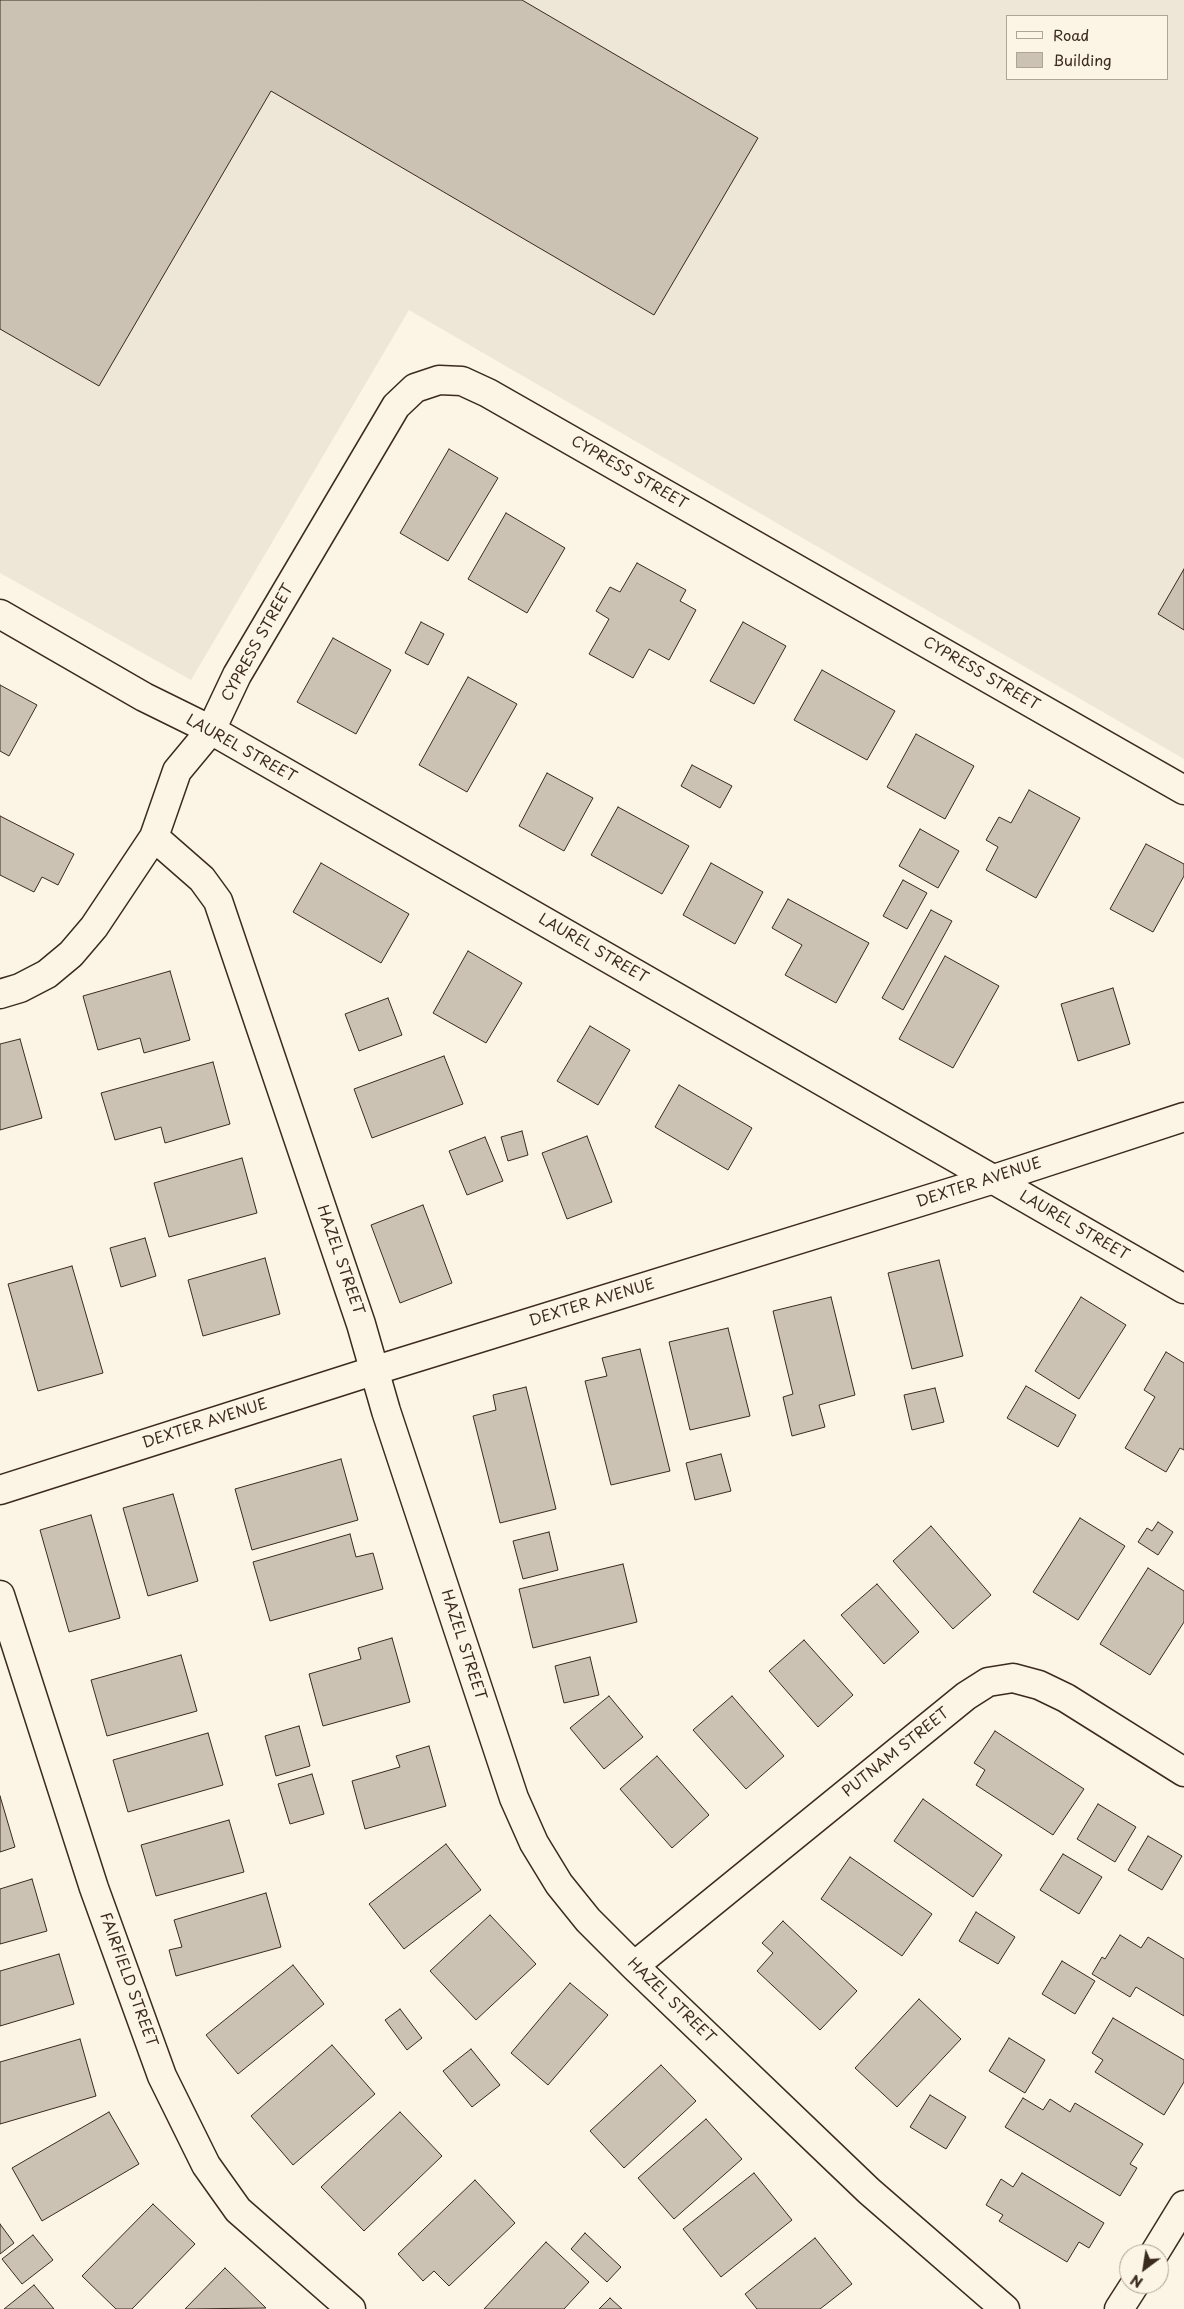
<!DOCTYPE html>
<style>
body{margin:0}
#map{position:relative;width:1184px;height:2309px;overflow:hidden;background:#fcf5e5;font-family:"Playpen Sans",sans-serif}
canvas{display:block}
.legend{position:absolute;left:1006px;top:15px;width:162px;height:65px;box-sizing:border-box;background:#fcf5e5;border:1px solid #afa495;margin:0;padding:6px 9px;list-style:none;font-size:15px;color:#3b2a1e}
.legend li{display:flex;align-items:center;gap:10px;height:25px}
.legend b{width:25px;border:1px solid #afa495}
.north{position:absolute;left:1119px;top:2244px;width:50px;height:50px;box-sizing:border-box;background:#fcf5e5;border:1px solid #afa495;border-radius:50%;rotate:211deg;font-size:14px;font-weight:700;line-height:20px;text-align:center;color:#3b2a1e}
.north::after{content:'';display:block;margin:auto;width:18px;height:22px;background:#3b2a1e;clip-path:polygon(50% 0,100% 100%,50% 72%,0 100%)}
</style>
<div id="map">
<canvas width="1184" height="2309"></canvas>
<ul class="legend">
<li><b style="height:6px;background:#fcf5e5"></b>Road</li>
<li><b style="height:14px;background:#ccc2b3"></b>Building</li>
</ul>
<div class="north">N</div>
</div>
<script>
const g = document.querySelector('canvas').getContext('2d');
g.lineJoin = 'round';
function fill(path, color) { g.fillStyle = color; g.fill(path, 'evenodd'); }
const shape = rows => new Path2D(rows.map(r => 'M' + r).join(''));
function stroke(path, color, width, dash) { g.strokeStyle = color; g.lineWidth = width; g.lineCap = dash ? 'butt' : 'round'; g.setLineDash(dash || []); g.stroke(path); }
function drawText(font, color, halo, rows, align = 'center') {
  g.font = font + ' "Playpen Sans",sans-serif'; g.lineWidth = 4; g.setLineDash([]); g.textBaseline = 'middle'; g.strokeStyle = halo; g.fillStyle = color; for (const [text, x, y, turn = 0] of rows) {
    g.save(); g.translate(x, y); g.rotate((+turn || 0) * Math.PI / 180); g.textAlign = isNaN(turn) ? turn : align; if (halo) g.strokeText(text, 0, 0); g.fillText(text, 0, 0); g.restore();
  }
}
const built = shape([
 [0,0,1184,0,1184,759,409,310,191,680,0,573],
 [1008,16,1168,16,1168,79,1008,79]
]);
const building = shape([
 [0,0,522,0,758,138,654,315,271,91,99,386,0,329,0,0],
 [449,449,498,478,448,561,400,533,449,449],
 [506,513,565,548,527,613,468,579,506,513],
 [637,563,686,590,680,601,696,610,669,660,649,649,633,678,589,654,609,619,596,611,610,587,620,592,637,563],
 [1184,569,1184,630,1158,614,1184,569],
 [421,622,444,634,428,665,405,653,421,622],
 [743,622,786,646,754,704,710,681,743,622],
 [333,638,391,670,356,734,297,702,333,638],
 [822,670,895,711,867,760,794,720,822,670],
 [468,677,517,704,467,792,419,765,468,677],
 [0,685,37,705,9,756,0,751,0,685],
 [916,734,974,766,945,819,887,787,916,734],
 [692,765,732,786,720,808,681,786,692,765],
 [547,773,593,798,564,851,519,826,547,773],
 [1029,790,1080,818,1036,898,986,870,998,847,986,840,999,817,1011,823,1029,790],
 [618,807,689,846,662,894,591,855,618,807],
 [0,816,74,854,58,885,42,877,34,892,0,875,0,816],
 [920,829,959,851,938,888,899,866,920,829],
 [1146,844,1184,864,1184,876,1153,932,1110,909,1146,844],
 [321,863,409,914,381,963,293,912,321,863],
 [711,863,763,892,735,944,683,915,711,863],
 [903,880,927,893,907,929,883,916,903,880],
 [788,899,869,943,836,1003,785,975,802,945,772,928,788,899],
 [931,910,952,921,903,1010,882,998,931,910],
 [468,951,522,983,486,1043,433,1013,468,951],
 [945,956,999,986,953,1068,899,1039,945,956],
 [170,971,190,1040,144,1053,140,1038,98,1050,83,996,170,971],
 [1113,988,1130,1044,1078,1061,1061,1004,1113,988],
 [388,998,402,1035,359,1051,345,1014,388,998],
 [590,1026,630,1050,598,1105,557,1081,590,1026],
 [20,1039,42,1118,0,1130,0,1044,20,1039],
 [444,1056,463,1104,372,1138,354,1089,444,1056],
 [213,1062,230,1124,165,1143,161,1127,115,1140,101,1093,213,1062],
 [679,1085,752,1128,728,1170,655,1127,679,1085],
 [522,1131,528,1155,508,1161,501,1137,522,1131],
 [587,1136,612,1202,567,1219,542,1153,587,1136],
 [485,1137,503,1181,467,1195,449,1151,485,1137],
 [242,1158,257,1213,169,1237,154,1183,242,1158],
 [423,1205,452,1283,400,1303,371,1225,423,1205],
 [145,1238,156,1276,121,1287,110,1248,145,1238],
 [265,1258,280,1314,203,1336,188,1280,265,1258],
 [939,1260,963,1356,912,1369,888,1273,939,1260],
 [72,1266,103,1373,38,1391,8,1284,72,1266],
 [831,1297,855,1395,819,1405,825,1427,792,1436,783,1397,793,1394,773,1311,831,1297],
 [1081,1297,1126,1325,1079,1399,1035,1371,1081,1297],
 [728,1328,750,1416,690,1430,669,1342,728,1328],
 [640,1349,670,1471,611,1485,585,1381,607,1376,602,1358,640,1349],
 [1166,1352,1184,1363,1184,1450,1180,1448,1166,1472,1125,1448,1155,1397,1144,1390,1166,1352],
 [1026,1386,1076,1415,1058,1447,1007,1418,1026,1386],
 [526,1387,556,1509,500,1523,473,1416,496,1410,493,1395,526,1387],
 [935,1388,944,1422,912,1430,904,1395,935,1388],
 [721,1454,731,1491,695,1500,686,1463,721,1454],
 [341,1459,358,1520,252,1550,235,1489,341,1459],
 [173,1494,198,1581,148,1596,123,1508,173,1494],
 [91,1515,120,1618,69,1632,40,1530,91,1515],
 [1080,1518,1125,1546,1078,1620,1033,1592,1080,1518],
 [1158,1522,1173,1532,1158,1555,1138,1542,1147,1528,1152,1531,1158,1522],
 [931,1526,991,1595,953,1629,893,1561,931,1526],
 [549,1532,558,1570,523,1579,513,1541,549,1532],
 [350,1534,356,1557,373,1553,383,1589,270,1621,253,1562,350,1534],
 [623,1564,637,1622,533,1648,519,1589,623,1564],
 [1148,1568,1184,1591,1184,1622,1150,1675,1100,1644,1148,1568],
 [877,1584,919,1632,884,1664,841,1615,877,1584],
 [392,1638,410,1702,323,1726,309,1674,361,1659,358,1648,392,1638],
 [804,1640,853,1695,818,1727,769,1671,804,1640],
 [181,1655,197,1711,107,1736,91,1680,181,1655],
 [590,1657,599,1695,564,1703,555,1666,590,1657],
 [609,1696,643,1737,604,1769,570,1728,609,1696],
 [732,1696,784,1756,746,1789,693,1730,732,1696],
 [299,1726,310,1766,276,1776,265,1736,299,1726],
 [995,1731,1084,1789,1053,1835,976,1785,985,1770,974,1763,995,1731],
 [208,1733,223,1785,128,1812,113,1760,208,1733],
 [429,1746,446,1806,365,1829,352,1781,400,1767,396,1756,429,1746],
 [657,1756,709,1815,672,1848,620,1789,657,1756],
 [312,1774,324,1814,290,1824,278,1784,312,1774],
 [0,1796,15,1847,0,1852,0,1796],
 [923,1799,1002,1855,973,1897,894,1841,923,1799],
 [1098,1804,1136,1827,1115,1862,1077,1839,1098,1804],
 [229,1820,244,1872,156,1896,141,1845,229,1820],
 [1148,1836,1182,1856,1162,1890,1128,1870,1148,1836],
 [446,1844,481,1890,404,1949,369,1904,446,1844],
 [1063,1854,1102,1877,1079,1914,1040,1890,1063,1854],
 [850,1857,932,1914,902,1956,821,1899,850,1857],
 [32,1879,47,1931,0,1944,0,1889,32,1879],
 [266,1893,281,1947,176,1976,169,1950,182,1947,174,1920,266,1893],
 [976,1912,1015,1937,998,1964,959,1941,976,1912],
 [490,1915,536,1964,476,2020,430,1971,490,1915],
 [783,1921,857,1991,820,2030,757,1971,773,1953,762,1943,783,1921],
 [1120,1935,1141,1948,1148,1937,1184,1959,1184,2016,1136,1987,1130,1997,1092,1974,1102,1957,1105,1959,1120,1935],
 [59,1954,74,2004,0,2026,0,1971,59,1954],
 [1062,1961,1095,1981,1075,2014,1042,1994,1062,1961],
 [293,1965,324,2004,238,2074,206,2035,293,1965],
 [570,1983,608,2015,548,2085,511,2053,570,1983],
 [919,1999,961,2039,897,2107,855,2068,919,1999],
 [400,2009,422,2038,407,2050,385,2020,400,2009],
 [1113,2018,1184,2060,1184,2082,1164,2115,1095,2072,1103,2060,1092,2053,1113,2018],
 [1009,2038,1045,2060,1025,2093,989,2071,1009,2038],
 [80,2039,96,2096,0,2124,0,2062,80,2039],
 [332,2045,375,2094,293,2165,251,2116,332,2045],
 [471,2049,500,2085,472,2107,443,2071,471,2049],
 [661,2065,696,2101,624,2168,590,2131,661,2065],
 [930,2095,966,2117,946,2149,910,2127,930,2095],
 [1023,2098,1043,2110,1050,2099,1070,2112,1075,2103,1143,2144,1130,2164,1137,2168,1120,2196,1005,2127,1023,2098],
 [109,2112,139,2164,42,2221,12,2168,109,2112],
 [400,2112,442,2156,364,2231,321,2187,400,2112],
 [706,2119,742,2159,674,2219,638,2178,706,2119],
 [754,2173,792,2220,721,2277,683,2229,754,2173],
 [1022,2173,1104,2223,1089,2248,1079,2242,1067,2262,999,2221,1003,2215,986,2205,1001,2179,1013,2187,1022,2173],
 [475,2180,515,2223,449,2286,434,2271,423,2281,398,2254,475,2180],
 [153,2204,195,2244,132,2309,116,2309,82,2276,153,2204],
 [0,2224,14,2243,0,2254,0,2224],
 [585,2233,621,2267,607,2282,571,2249,585,2233],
 [33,2235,53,2260,22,2284,2,2259,33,2235],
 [815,2238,852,2284,820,2309,757,2309,745,2294,815,2238],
 [546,2242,589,2282,564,2309,484,2309,546,2242],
 [225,2268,266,2308,185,2309,225,2268],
 [34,2285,54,2309,4,2309,34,2285],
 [610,2298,622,2309,599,2309,610,2298]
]);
const minor = shape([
 [0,614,144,697,211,730,1184,1289],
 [154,837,202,879,218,901,361,1324,386,1411,514,1798,534,1843,559,1884,588,1920,634,1966,869,2191,1005,2309],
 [0,994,20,988,47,974,71,954,94,927,154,837,177,771,211,730,237,675,396,406,415,388,439,380,462,381,488,393,1184,790],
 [0,1595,94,1888,162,2076,206,2165,238,2210,351,2309],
 [634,1966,966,1696,988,1682,1013,1678,1039,1685,1066,1698,1184,1772],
 [1154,2254,1184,2205],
 [1119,2309,1135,2284]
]);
const tertiary = shape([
 [0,1490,376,1370,994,1179,1184,1117]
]);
const streetNames = [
 ["CYPRESS STREET",629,473,30],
 ["CYPRESS STREET",258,643,-61],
 ["CYPRESS STREET",981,674,30],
 ["LAUREL STREET",241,749,29],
 ["LAUREL STREET",593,949,30],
 ["DEXTER AVENUE",979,1183,-18],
 ["LAUREL STREET",1074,1226,30],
 ["HAZEL STREET",340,1260,71],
 ["DEXTER AVENUE",592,1303,-17],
 ["DEXTER AVENUE",205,1424,-18],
 ["HAZEL STREET",463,1645,72],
 ["PUTNAM STREET",896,1753,-39],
 ["FAIRFIELD STREET",128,1980,70],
 ["HAZEL STREET",671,2001,44]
];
fill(built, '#eee6d6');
fill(building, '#ccc2b3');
stroke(building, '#3b2a1e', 1);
stroke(minor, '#3b2a1e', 31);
stroke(tertiary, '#3b2a1e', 31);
stroke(minor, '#fcf5e5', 28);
stroke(tertiary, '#fcf5e5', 28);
drawText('15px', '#3b2a1e', '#fcf5e5', streetNames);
</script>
